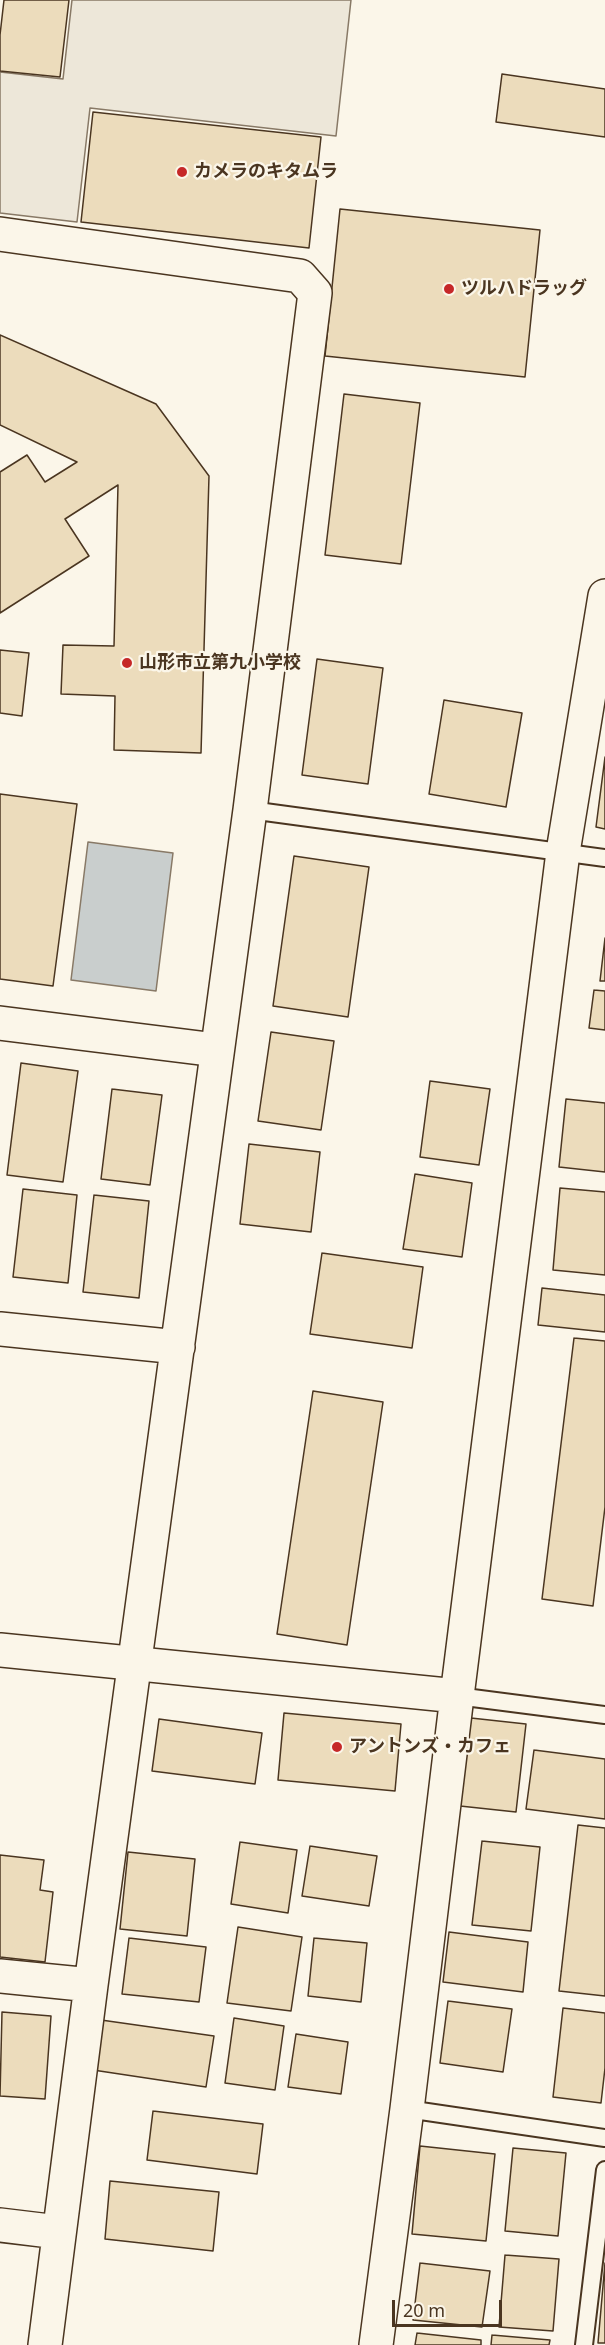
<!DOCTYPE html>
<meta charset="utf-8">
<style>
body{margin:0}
#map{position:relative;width:605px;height:2345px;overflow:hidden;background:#fbf6e9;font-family:"Noto Sans",sans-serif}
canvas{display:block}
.scale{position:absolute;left:392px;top:2300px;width:110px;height:27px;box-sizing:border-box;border:3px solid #4a3520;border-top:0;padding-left:8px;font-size:18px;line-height:21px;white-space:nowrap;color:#4a3520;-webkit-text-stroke:4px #fbf6e9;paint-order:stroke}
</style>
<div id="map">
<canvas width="605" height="2345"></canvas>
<div class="scale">20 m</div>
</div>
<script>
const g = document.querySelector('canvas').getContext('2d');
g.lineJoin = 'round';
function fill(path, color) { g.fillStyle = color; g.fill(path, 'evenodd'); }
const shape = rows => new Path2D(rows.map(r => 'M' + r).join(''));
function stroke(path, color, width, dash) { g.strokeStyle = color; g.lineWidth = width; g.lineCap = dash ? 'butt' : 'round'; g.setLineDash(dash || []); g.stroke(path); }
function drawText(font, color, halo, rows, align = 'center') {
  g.font = font + ' "Noto Sans","Noto Sans JP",sans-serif'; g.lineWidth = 4.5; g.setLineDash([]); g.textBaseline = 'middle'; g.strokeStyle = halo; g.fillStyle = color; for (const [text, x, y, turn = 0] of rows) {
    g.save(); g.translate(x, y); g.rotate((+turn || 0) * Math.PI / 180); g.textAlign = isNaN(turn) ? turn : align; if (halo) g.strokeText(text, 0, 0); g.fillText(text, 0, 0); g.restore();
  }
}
const parking = shape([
 [72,0,351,0,336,136,90,108,77,222,0,213,0,72,63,79,72,0]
]);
const water = shape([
 [88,842,173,853,156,991,71,980,88,842]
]);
const building = shape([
 [4,0,69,0,60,77,0,71,0,35,4,0],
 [502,74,605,89,605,137,496,122,502,74],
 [93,112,321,137,309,248,81,222,93,112],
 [340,209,540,230,525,377,325,356,340,209],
 [0,335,156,404,209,476,201,753,114,750,115,696,61,694,63,645,114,646,118,485,65,519,89,556,0,613,0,472,27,455,45,482,77,462,0,425,0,335],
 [344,394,420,403,401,564,325,555,344,394],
 [0,650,29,653,22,716,0,713,0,650],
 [317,659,383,668,368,784,302,775,317,659],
 [444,700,522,713,506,807,429,794,444,700],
 [605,757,605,829,596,827,605,757],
 [0,794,77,804,53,986,0,979,0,794],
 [294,856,369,867,348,1017,273,1006,294,856],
 [605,938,605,981,600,981,605,938],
 [594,990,605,991,605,1030,589,1028,594,990],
 [271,1032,334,1041,321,1130,258,1121,271,1032],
 [21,1063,78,1071,63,1182,7,1175,21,1063],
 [430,1081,490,1089,479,1165,420,1157,430,1081],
 [112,1089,162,1095,150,1185,101,1179,112,1089],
 [566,1099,605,1103,605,1172,559,1167,566,1099],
 [249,1144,320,1152,311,1232,240,1224,249,1144],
 [415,1174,472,1183,462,1257,403,1249,415,1174],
 [560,1188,605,1192,605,1275,553,1270,560,1188],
 [23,1189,77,1195,68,1283,13,1277,23,1189],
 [94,1195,149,1201,139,1298,83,1292,94,1195],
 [322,1253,423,1267,412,1348,310,1334,322,1253],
 [542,1288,605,1295,605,1332,538,1325,542,1288],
 [574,1338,605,1341,605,1507,593,1606,542,1599,574,1338],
 [313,1391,383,1402,347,1645,277,1634,313,1391],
 [284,1713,401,1724,395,1791,278,1780,284,1713],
 [471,1718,526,1724,516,1812,460,1806,471,1718],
 [159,1719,262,1733,255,1784,152,1771,159,1719],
 [534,1750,605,1759,605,1819,526,1809,534,1750],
 [578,1825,605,1828,605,1996,559,1991,578,1825],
 [482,1841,540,1847,531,1931,472,1925,482,1841],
 [240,1842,297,1850,288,1913,231,1904,240,1842],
 [310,1846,377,1856,369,1906,302,1896,310,1846],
 [128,1852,195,1859,187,1936,120,1929,128,1852],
 [0,1855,44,1860,40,1890,53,1892,45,1962,0,1957,0,1855],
 [238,1927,302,1937,291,2011,227,2003,238,1927],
 [449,1932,528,1942,523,1992,443,1982,449,1932],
 [129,1938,206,1947,199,2002,122,1994,129,1938],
 [314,1938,367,1943,361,2002,308,1996,314,1938],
 [448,2001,512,2009,503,2072,440,2063,448,2001],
 [563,2008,605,2013,605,2068,601,2103,553,2097,563,2008],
 [2,2012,51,2016,45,2099,0,2096,2,2012],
 [234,2018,284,2026,275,2090,225,2083,234,2018],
 [101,2020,214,2036,206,2087,93,2070,101,2020],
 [296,2034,348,2042,341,2094,288,2087,296,2034],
 [153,2111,263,2124,257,2174,147,2160,153,2111],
 [420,2146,495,2154,486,2241,412,2234,420,2146],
 [513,2148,566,2153,558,2236,505,2231,513,2148],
 [110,2181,219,2192,213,2251,105,2239,110,2181],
 [505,2255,559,2259,553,2331,499,2327,505,2255],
 [420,2263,490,2271,482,2327,413,2320,420,2263],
 [605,2263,605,2343,598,2343,605,2263],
 [417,2333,481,2340,481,2345,415,2345,417,2333],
 [492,2335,550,2340,549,2345,491,2345,492,2335]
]);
const lane = shape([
 [250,810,605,858],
 [457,1696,605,1715],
 [407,2109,605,2138],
 [584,2345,605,2170]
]);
const street = shape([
 [0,234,300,276,315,293,250,810,91,1985,45,2345],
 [0,1329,178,1347],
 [0,1976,91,1985],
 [0,2225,58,2232]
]);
const secondary = shape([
 [0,1023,216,1050],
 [0,1650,457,1696],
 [376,2345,407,2109,457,1696,563,852,605,596]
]);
const markers = [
 [182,172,6,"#c62828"],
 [449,289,6,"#c62828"],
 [127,663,6,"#c62828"],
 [337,1747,6,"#c62828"]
];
const poiNames = [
 ["カメラのキタムラ",194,172],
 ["ツルハドラッグ",461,289],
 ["山形市立第九小学校",139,663],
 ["アントンズ・カフェ",349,1747]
];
fill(parking, '#ede7d9');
stroke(parking, '#887966', 1.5);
fill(water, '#c9cecd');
stroke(water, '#887966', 1.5);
fill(building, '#ecdcbc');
stroke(building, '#4a3520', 1.5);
stroke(lane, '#4a3520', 20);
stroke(street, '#4a3520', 36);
stroke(secondary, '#4a3520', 36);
stroke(lane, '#fbf6e9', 16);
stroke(street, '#fbf6e9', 33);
stroke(secondary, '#fbf6e9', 33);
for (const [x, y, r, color] of markers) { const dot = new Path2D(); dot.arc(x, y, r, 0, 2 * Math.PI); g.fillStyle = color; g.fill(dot); stroke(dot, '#fbf6e9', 2); }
drawText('bold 18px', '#4a3520', '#fbf6e9', poiNames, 'left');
</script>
